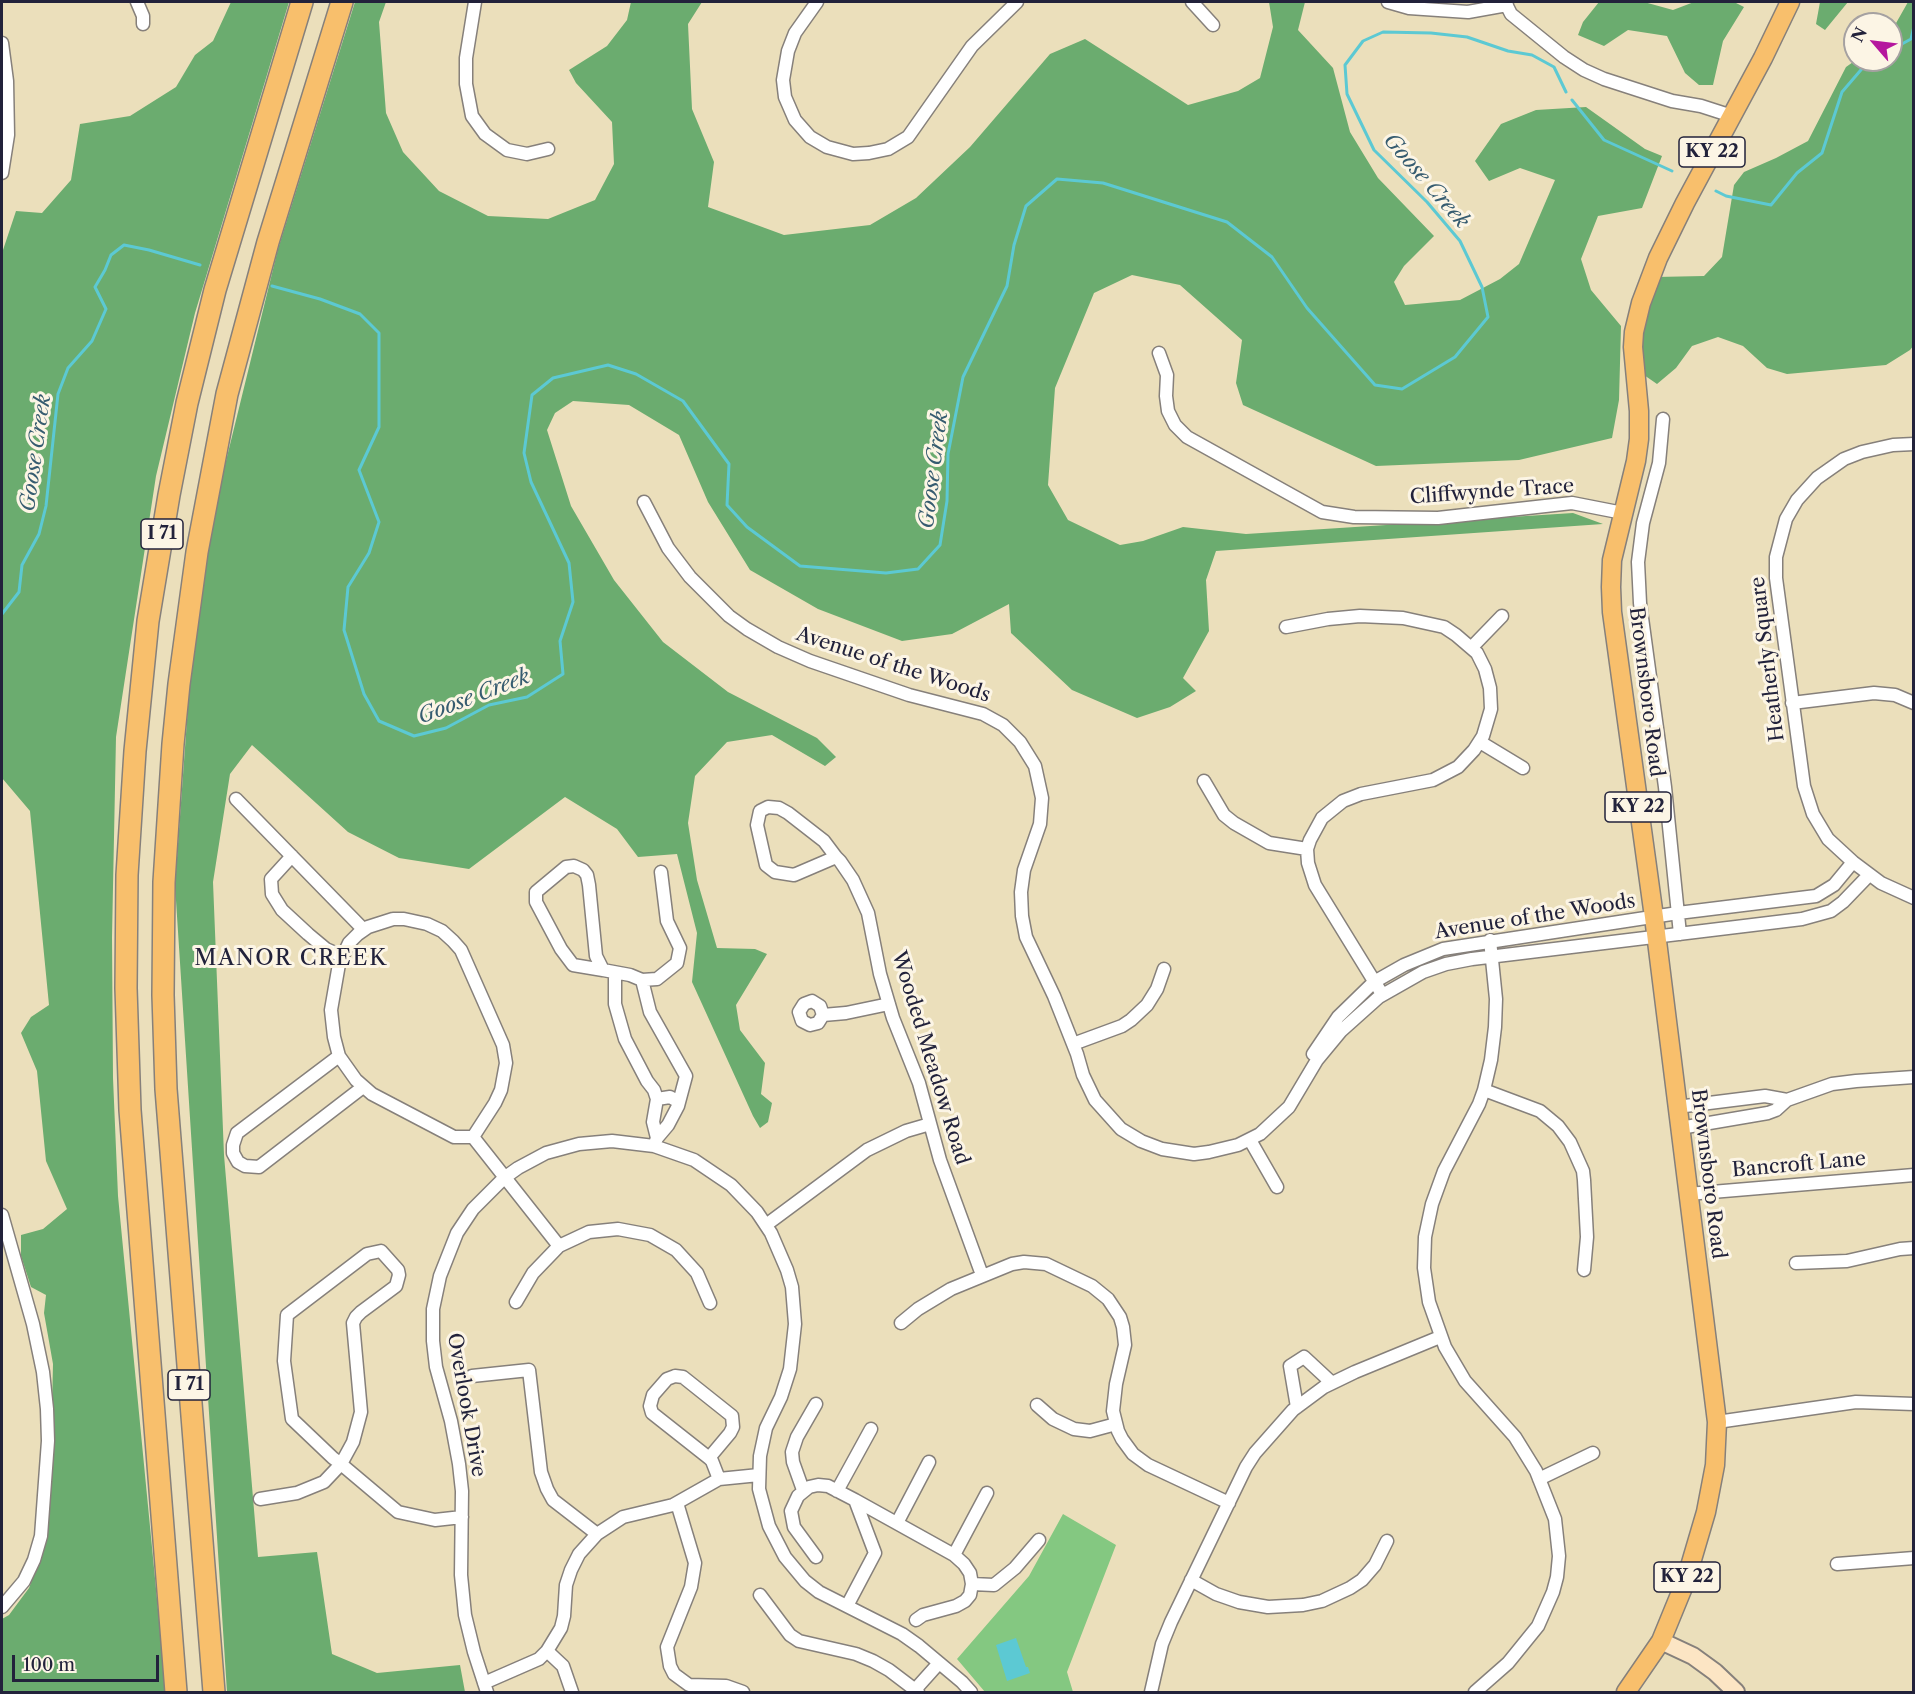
<!DOCTYPE html>
<style>
body{margin:0}
#map{position:relative;width:1915px;height:1694px;overflow:hidden;background:#ebdfbb;font-family:"Libre Caslon Text",serif}
canvas{display:block}
.frame{position:absolute;inset:0;border:3px solid #22223b;pointer-events:none}
.north{position:absolute;left:1843px;top:12px;width:60px;height:60px;box-sizing:border-box;background:#fcf5e5;border:2px solid #a5a1a1;border-radius:50%;rotate:298deg;font-size:16px;font-weight:700;line-height:24px;text-align:center;color:#22223b}
.north::after{content:'';display:block;margin:auto;width:21px;height:27px;background:#b5179e;clip-path:polygon(50% 0,100% 100%,50% 72%,0 100%)}
.scale{position:absolute;left:12px;top:1655px;width:147px;height:27px;box-sizing:border-box;border:3px solid #22223b;border-top:0;padding-left:8px;font-size:18px;line-height:21px;white-space:nowrap;color:#22223b;-webkit-text-stroke:4px #fcf5e5;paint-order:stroke}
</style>
<div id="map">
<canvas width="1915" height="1694"></canvas>
<div class="frame"></div>
<div class="north">N</div>
<div class="scale">100 m</div>
</div>
<script>
const g = document.querySelector('canvas').getContext('2d');
g.lineJoin = 'round';
function fill(path, color) { g.fillStyle = color; g.fill(path, 'evenodd'); }
const shape = rows => new Path2D(rows.map(r => 'M' + r).join(''));
function stroke(path, color, width, dash) { g.strokeStyle = color; g.lineWidth = width; g.lineCap = dash ? 'butt' : 'round'; g.setLineDash(dash || []); g.stroke(path); }
function drawText(font, color, halo, rows, align = 'center') {
  g.font = font + ' "Libre Caslon Text",serif'; g.lineWidth = 6; g.setLineDash([]); g.textBaseline = 'middle'; g.strokeStyle = halo; g.fillStyle = color; for (const [text, x, y, turn = 0] of rows) {
    g.save(); g.translate(x, y); g.rotate((+turn || 0) * Math.PI / 180); g.textAlign = isNaN(turn) ? turn : align; if (halo) g.strokeText(text, 0, 0); g.fillText(text, 0, 0); g.restore();
  }
}
const green = shape([
 [1063,1514,1116,1545,1067,1672,1073,1692,985,1692,957,1659,1029,1576]
]);
const forest = shape([
 [231,2,289,2,195,313,156,476,116,737,112,937,113,1078,118,1196,166,1692,2,1692,2,1619,9,1615,29,1588,39,1561,50,1490,53,1364,44,1313,46,1295,31,1287,21,1256,21,1235,43,1229,67,1209,46,1161,37,1071,21,1033,31,1017,49,1005,30,811,2,778,2,253,16,211,42,213,71,180,80,124,130,116,176,87,195,55,213,41],
 [355,2,386,2,379,22,386,113,403,152,439,191,488,216,548,219,595,200,614,164,612,122,576,83,569,70,607,46,627,20,631,2,702,2,688,24,692,109,714,162,708,207,784,235,870,225,916,198,970,147,1050,54,1085,39,1188,105,1238,91,1260,78,1273,27,1269,2,1305,2,1298,30,1333,68,1350,132,1378,178,1434,236,1404,266,1394,282,1405,305,1460,300,1500,279,1519,264,1555,180,1520,168,1489,181,1475,161,1501,124,1536,110,1586,107,1645,149,1662,156,1642,208,1598,216,1581,259,1591,290,1621,326,1619,400,1612,438,1519,460,1376,466,1243,405,1236,383,1242,340,1180,285,1132,275,1094,293,1055,388,1048,485,1068,520,1120,545,1143,541,1183,527,1246,534,1573,513,1603,524,1216,551,1206,580,1209,631,1183,678,1196,691,1170,707,1137,718,1072,690,1011,633,1009,604,952,634,902,641,818,609,750,570,708,502,679,435,629,405,573,401,555,413,547,430,571,506,614,580,663,642,728,692,817,738,836,757,825,766,772,735,727,742,695,776,688,823,697,880,717,948,755,949,767,954,736,1005,740,1030,765,1063,761,1094,772,1103,768,1122,760,1128,753,1116,692,982,697,933,677,854,638,857,617,829,565,797,469,869,399,858,348,832,252,745,230,774,213,882,224,1155,258,1557,317,1552,332,1654,377,1673,460,1665,465,1692,227,1692,175,885,189,693,212,518,278,249],
 [1599,2,1644,2,1673,10,1694,2,1734,2,1744,7,1723,41,1713,85,1699,85,1685,73,1667,36,1628,30,1604,46,1578,35,1583,22],
 [1820,2,1848,2,1825,30,1816,24],
 [1908,2,1913,2,1914,345,1910,350,1886,365,1787,374,1767,368,1743,346,1718,337,1692,346,1676,368,1657,384,1644,375,1638,349,1656,277,1704,276,1722,257,1734,185,1744,172,1776,158,1808,141,1846,67,1856,60,1891,60,1891,32]
]);
const water = shape([
 [1016,1638,1026,1667,1028,1667,1030,1673,1007,1681,996,1645]
]);
const stream = shape([
 [1891,50,1911,39,1914,26],
 [1572,100,1604,140,1672,171],
 [1716,191,1726,196,1771,205,1797,173,1822,153,1842,92,1866,64,1873,60],
 [272,286,320,299,360,314,379,333,379,427,359,470,379,522,369,553,348,587,344,630,364,694,379,721,414,736,446,728,489,705,527,697,563,674,560,641,573,602,569,563,531,482,524,453,532,395,553,378,608,365,636,374,683,401,729,464,727,505,747,527,800,566,886,573,918,569,940,545,947,501,948,454,963,377,1007,286,1014,245,1026,206,1057,179,1103,183,1227,222,1272,257,1307,308,1375,385,1402,389,1455,357,1488,317,1482,287,1460,241,1427,202,1374,150,1347,94,1345,65,1363,41,1383,32,1431,33,1467,37,1508,51,1532,55,1554,67,1566,92],
 [2,614,19,592,22,565,39,534,46,506,58,394,68,368,92,341,106,309,95,287,105,270,111,255,124,245,149,250,200,265]
]);
const street = shape([
 [137,2,143,16,143,24],
 [475,2,466,58,466,84,472,116,485,134,507,150,527,154,548,149],
 [817,2,795,33,788,51,783,80,785,97,795,120,810,137,827,147,853,154,869,153,888,149,908,137,972,46,1017,2],
 [1192,2,1213,25],
 [1388,2,1409,8,1468,12,1507,5],
 [1505,2,1511,14,1564,57,1584,70,1604,79,1672,101,1701,106,1732,116],
 [2,43,7,81,8,135,2,173],
 [1159,353,1167,375,1166,396,1168,411,1175,425,1187,437,1322,512,1354,517,1438,518,1572,503,1623,513],
 [1663,419,1659,463,1643,523,1638,562,1640,603,1665,787,1680,934],
 [1914,444,1893,445,1862,452,1844,459,1817,478,1797,500,1786,519,1776,557,1776,578,1804,786,1813,814,1828,839,1853,862,1881,883,1914,898],
 [644,502,668,548,690,577,729,616,747,629,778,647,810,661,909,695,983,714,1003,725,1020,742,1035,766,1042,798,1040,824,1024,870,1021,892,1022,916,1026,937,1054,996,1077,1054,1083,1075,1095,1100,1121,1129,1141,1141,1162,1149,1194,1154,1209,1152,1238,1145,1260,1134,1289,1107,1317,1060,1341,1031,1379,997,1423,972,1446,964,1472,959,1802,919,1831,911,1843,902,1869,875],
 [1286,627,1328,619,1360,616,1403,618,1444,627,1456,635,1477,653,1485,669,1490,688,1491,709,1483,736,1474,750,1458,767,1433,780,1361,794,1343,801,1322,818,1310,840,1307,849,1308,863,1315,885,1382,994],
 [1472,647,1502,616],
 [1792,703,1874,693,1895,695,1914,703],
 [1480,742,1523,768],
 [1204,781,1224,815,1234,823,1269,843,1307,849],
 [236,799,364,930],
 [292,856,271,879,272,894,282,910,308,934,326,949,342,956],
 [836,857,794,875,775,872,766,865,757,825,760,811,768,807,779,808,788,813,824,841,836,857,840,861,853,880,868,913,880,974,893,1018,919,1083,940,1160,982,1275],
 [393,919,404,919,427,924,442,931,453,941,461,950,503,1045,506,1063,501,1090,495,1103,473,1137,454,1137,372,1094,356,1080,339,1056,334,1037,331,1010,339,964,349,943,358,934,368,927,393,919],
 [603,970,573,965,561,949,536,902,536,892,566,867,574,866,583,870,587,875,589,885,596,956,603,970,630,975,642,980,657,979,677,963,680,948,667,921,661,872],
 [615,973,615,1004,625,1039,647,1081,654,1090,657,1099,653,1122,657,1138],
 [642,980,650,1012,686,1076,678,1106,668,1125,657,1138,654,1146],
 [823,1015,820,1006,812,1001,804,1004,799,1012,802,1021,810,1025,818,1023,823,1015,846,1013,889,1004],
 [1073,1044,1122,1026,1131,1020,1147,1005,1157,989,1164,969],
 [1313,1054,1338,1017,1374,982,1404,965,1443,949,1678,913,1816,896,1834,885,1853,862],
 [339,1056,237,1133,233,1145,233,1153,238,1162,245,1166,259,1167,363,1087],
 [1484,1090,1540,1111,1558,1126,1570,1142,1583,1171,1584,1180,1587,1237,1584,1270],
 [657,1099,670,1097,679,1102],
 [1677,1107,1765,1096,1787,1100],
 [1680,1128,1768,1113,1776,1110,1787,1100,1832,1084,1856,1081,1914,1077],
 [473,1137,559,1246],
 [1250,1140,1277,1187],
 [1688,1194,1914,1175],
 [2,1215,33,1324,43,1372,47,1409,48,1441,41,1536,34,1560,24,1581,2,1607],
 [766,1225,867,1150,906,1131,930,1124],
 [1796,1263,1847,1261,1900,1249,1914,1248],
 [516,1302,533,1273,559,1246,589,1232,618,1229,650,1235,676,1250,697,1273,710,1303],
 [901,1323,918,1309,951,1289,1012,1264,1024,1262,1046,1264,1092,1286,1108,1299,1120,1317,1123,1327,1125,1345,1116,1384,1113,1411,1118,1431,1122,1439,1133,1454,1148,1465,1229,1503],
 [472,1376,529,1370,541,1472,547,1489,553,1500,597,1534],
 [675,1376,683,1377,732,1416,733,1427,730,1433,709,1458,652,1413,650,1406,653,1395,667,1379,675,1376],
 [1037,1405,1053,1419,1074,1429,1090,1431,1116,1424],
 [1297,1407,1290,1366,1304,1357,1332,1383],
 [1717,1422,1856,1402,1914,1404],
 [709,1458,712,1461,719,1479],
 [1539,1479,1593,1453],
 [803,1490,793,1462,792,1452,797,1437,816,1404],
 [837,1491,871,1429],
 [260,1499,297,1493,324,1482,341,1464,353,1442,361,1412,353,1323,356,1317,361,1312,396,1286,399,1275,398,1270,381,1251,367,1254,287,1315,284,1361,292,1419,333,1458,341,1464,398,1512,435,1520,462,1517],
 [855,1500,954,1555,964,1564,970,1573,972,1584,970,1595,965,1601,956,1606,923,1615,916,1620],
 [677,1503,695,1563,691,1587,667,1647,670,1666,674,1674,689,1685,726,1686,743,1692],
 [897,1523,929,1462],
 [954,1555,987,1493],
 [816,1557,794,1527,791,1511,798,1496,809,1487,818,1485,828,1486,855,1500,875,1553,847,1606],
 [1837,1564,1914,1558],
 [1191,1580,1216,1594,1239,1602,1268,1607,1303,1605,1322,1601,1350,1588,1362,1580,1375,1565,1387,1541],
 [972,1584,994,1585,1015,1568,1039,1540],
 [760,1595,790,1635,799,1641,856,1654,873,1661,889,1670,918,1692],
 [547,1651,563,1666,572,1692],
 [484,1683,539,1659,547,1651,561,1628,564,1616,566,1585,571,1570,579,1554,597,1534,623,1517,673,1505,719,1479,759,1475],
 [487,1692,474,1652,465,1615,461,1575,462,1491,459,1464,451,1421,436,1367,433,1341,433,1309,440,1276,457,1233,473,1209,504,1178,518,1168,546,1153,579,1144,612,1141,654,1146,694,1160,731,1185,757,1212,771,1233,787,1270,792,1287,795,1324,790,1369,781,1397,766,1428,760,1456,759,1489,769,1526,785,1557,805,1581,819,1592,902,1634,919,1646,962,1682,971,1692],
 [913,1692,939,1663],
 [1151,1692,1162,1644,1171,1622,1246,1467,1255,1453,1293,1410,1324,1387,1355,1372,1440,1337],
 [1475,1692,1508,1663,1538,1626,1553,1592,1557,1577,1559,1556,1555,1519,1536,1471,1515,1437,1465,1381,1445,1347,1429,1302,1424,1268,1425,1237,1432,1204,1444,1171,1479,1104,1484,1090,1491,1060,1495,1027,1496,999,1490,940]
]);
const secondary = shape([
 [1661,1641,1693,1656,1715,1672,1736,1692]
]);
const primary = shape([
 [1626,1692,1661,1641,1686,1580,1706,1512,1715,1465,1717,1422,1654,917,1612,612,1611,587,1612,560,1636,461,1639,439,1639,411,1633,347,1634,332,1641,303,1658,258,1685,203,1763,58,1790,2]
]);
const highway = shape([
 [176,1692,130,1110,126,988,127,875,135,751,148,621,169,495,187,403,215,290,302,2],
 [214,1692,166,1089,163,995,164,882,173,744,179,684,197,552,227,394,268,242,342,2]
]);
const shields = [
 [1712,152,66],
 [162,534,42],
 [1638,807,66],
 [189,1385,42],
 [1687,1577,66]
];
const shieldNames = [
 ["KY 22",1712,152],
 ["I 71",162,534],
 ["KY 22",1638,807],
 ["I 71",189,1385],
 ["KY 22",1687,1577]
];
const streetNames = [
 ["Cliffwynde Trace",1492,492,-4],
 ["Heatherly Square",1768,659,-97],
 ["Avenue of the Woods",893,665,18],
 ["Brownsboro Road",1646,692,83],
 ["Avenue of the Woods",1535,917,-9],
 ["Wooded Meadow Road",930,1058,73],
 ["Bancroft Lane",1799,1165,-5],
 ["Brownsboro Road",1708,1174,83],
 ["Overlook Drive",466,1405,80]
];
const waterNames = [
 ["Goose Creek",1426,181,49],
 ["Goose Creek",36,453,-82],
 ["Goose Creek",934,470,-83],
 ["Goose Creek",474,697,-21]
];
const quarterNames = [
 ["MANOR CREEK",291,959]
];
fill(green, '#84c881');
fill(forest, '#6bac6f');
fill(water, '#5cc9d3');
stroke(stream, '#5cc9d3', 3);
stroke(street, '#86807b', 15);
stroke(secondary, '#86807b', 20);
stroke(primary, '#86807b', 21);
stroke(highway, '#86807b', 24);
stroke(street, '#fff', 12);
stroke(secondary, '#fce5c4', 16);
stroke(primary, '#f8bf6c', 18);
stroke(highway, '#f8bf6c', 21);
for (const [x, y, w] of shields) { const box = new Path2D(); box.roundRect(x - w / 2, y - 15, w, 30, 4.5); g.fillStyle = '#fcf5e5'; g.fill(box); stroke(box, '#22223b', 1.5); }
drawText('bold 18px', '#22223b', null, shieldNames);
drawText('20px', '#22223b', '#fcf5e5', streetNames);
drawText('italic 21px', '#365c70', '#fcf5e5', waterNames);
g.letterSpacing = '1.5px';
drawText('22px', '#22223b', '#fcf5e5', quarterNames);
g.letterSpacing = '0px';
</script>
